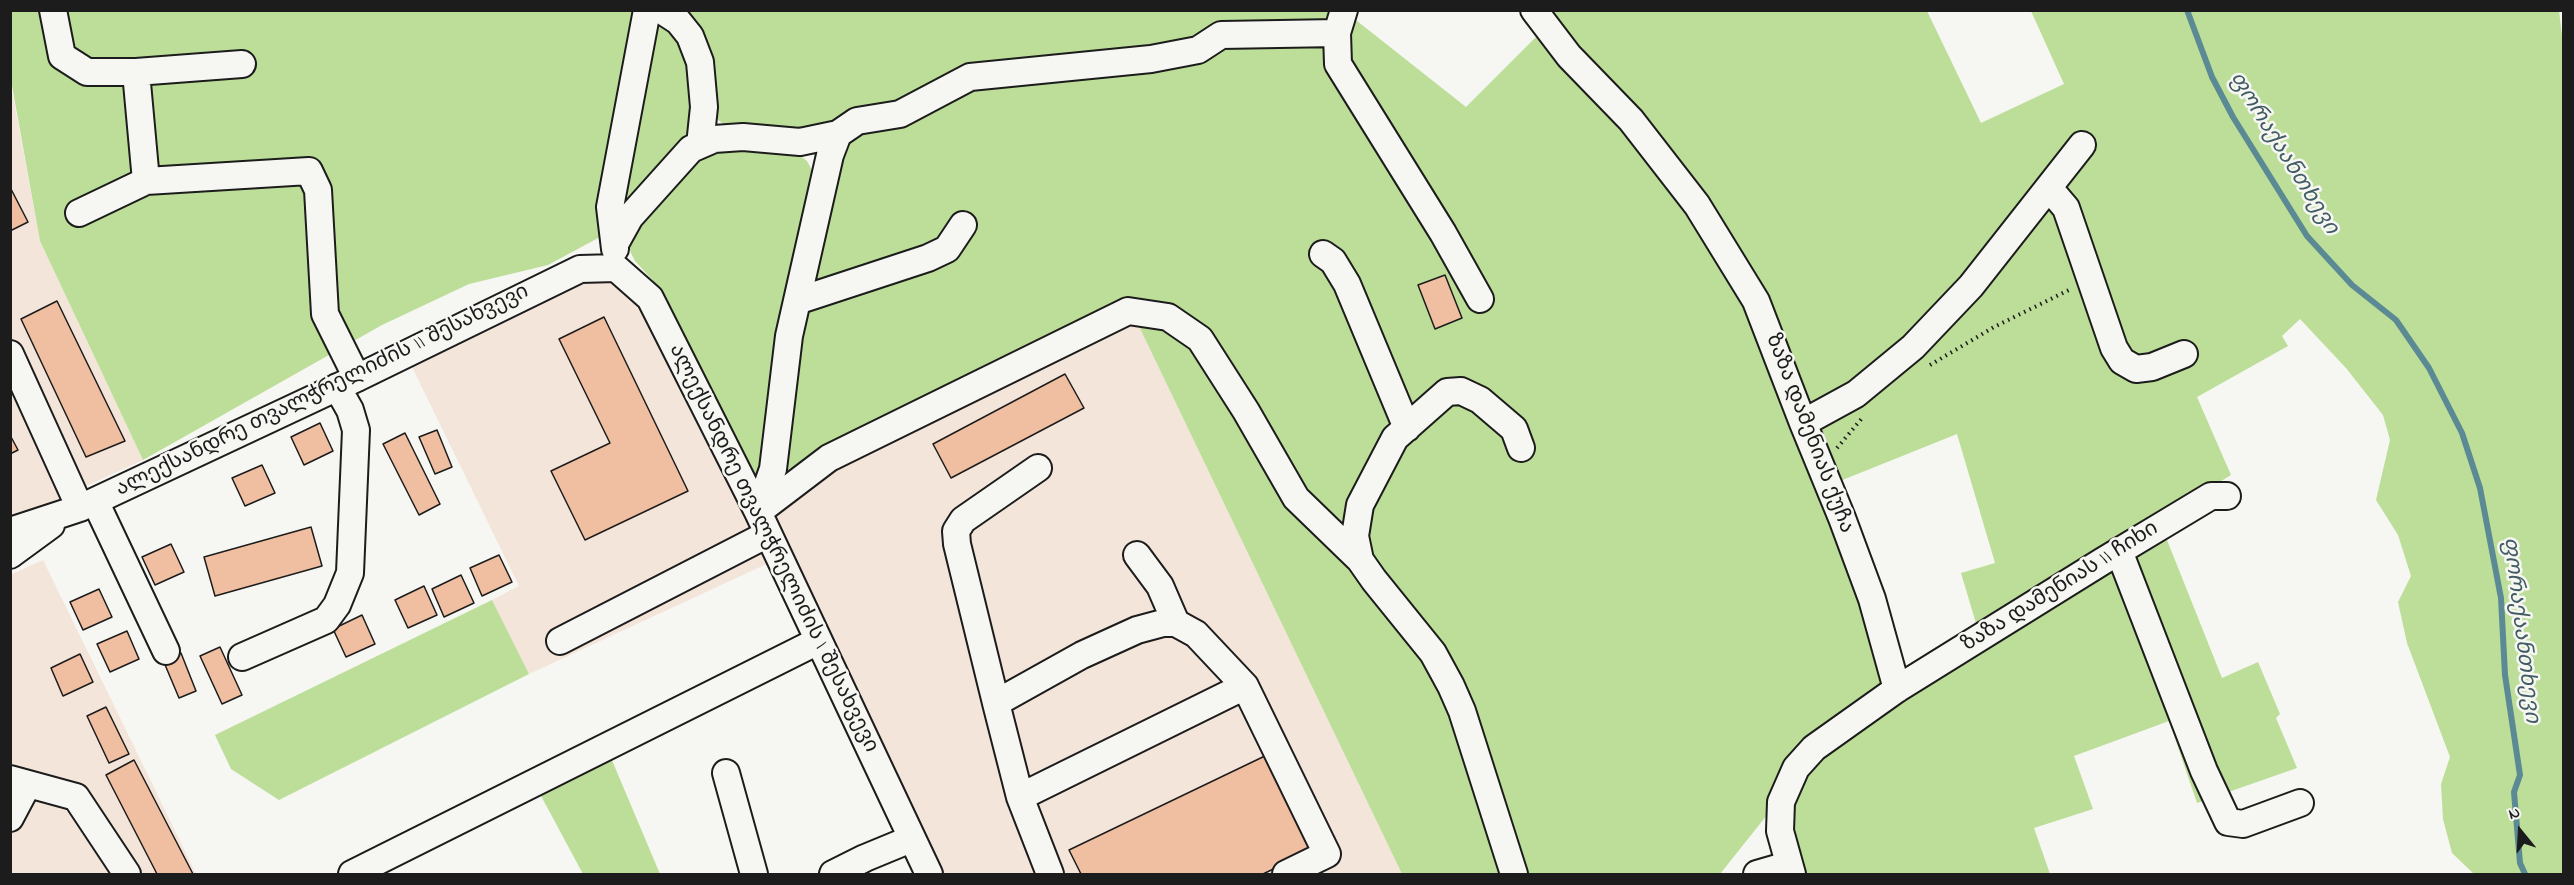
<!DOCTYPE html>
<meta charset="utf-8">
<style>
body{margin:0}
#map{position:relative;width:2574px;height:885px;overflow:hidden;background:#f6f6f2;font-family:"Indie Flower",sans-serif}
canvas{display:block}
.frame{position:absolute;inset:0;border:12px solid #1c1c1c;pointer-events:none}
.north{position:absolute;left:2490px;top:801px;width:60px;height:60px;-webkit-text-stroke:4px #f6f6f2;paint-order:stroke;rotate:342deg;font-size:16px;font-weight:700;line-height:24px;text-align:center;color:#1c1c1c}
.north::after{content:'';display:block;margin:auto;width:21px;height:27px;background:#1c1c1c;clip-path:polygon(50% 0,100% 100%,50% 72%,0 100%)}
</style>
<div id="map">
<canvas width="2574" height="885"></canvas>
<div class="frame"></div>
<div class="north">N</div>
</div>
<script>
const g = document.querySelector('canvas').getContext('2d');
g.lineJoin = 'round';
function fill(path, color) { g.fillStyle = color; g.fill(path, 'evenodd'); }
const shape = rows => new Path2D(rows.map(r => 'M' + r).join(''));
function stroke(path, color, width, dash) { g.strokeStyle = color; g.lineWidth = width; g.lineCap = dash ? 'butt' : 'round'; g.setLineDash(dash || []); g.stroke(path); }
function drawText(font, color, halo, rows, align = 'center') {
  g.font = font + ' "Indie Flower","Noto Sans Georgian",sans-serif'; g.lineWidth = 5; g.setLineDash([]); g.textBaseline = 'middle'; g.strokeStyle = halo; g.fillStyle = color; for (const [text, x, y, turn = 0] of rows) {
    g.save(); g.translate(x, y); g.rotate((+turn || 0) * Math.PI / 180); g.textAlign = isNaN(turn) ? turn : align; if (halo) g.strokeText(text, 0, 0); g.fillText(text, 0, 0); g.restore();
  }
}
const built = shape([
 [10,80,40,241,143,460,47,504,11,515],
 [591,278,613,279,635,300,773,561,529,674,492,600,519,586,411,365],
 [1135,318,1402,874,940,874,919,834,795,556,772,513,771,499],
 [43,560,145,769,196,874,11,874,10,575]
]);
const green = shape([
 [10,11,639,11,604,229,600,237,548,265,469,284,382,325,143,460,40,241,11,80],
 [672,11,1338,11,1331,28,1193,43,896,103,799,134,729,128,718,120],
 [1544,11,1927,11,1981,123,2064,84,2031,11,2559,11,2564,51,2563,874,2474,874,2452,853,2443,819,2441,784,2450,757,2407,643,2398,602,2411,576,2398,535,2376,500,2390,440,2383,415,2346,368,2300,319,2282,336,2288,346,2197,397,2231,475,1978,630,1961,573,1995,563,1957,434,1835,483,1817,424,1945,324,2075,174,1920,329,1809,414,1761,300],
 [658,13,688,51,694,130,624,218,621,205],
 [1352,17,1466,107,1542,31,1635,134,1746,299,1887,672,1876,691,1771,810,1720,874,1520,874,1470,710,1345,541,1427,656,1451,704,1508,874,1402,874,1135,318,834,464,773,479,794,332,836,163,854,131,962,87,1217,44,1330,38,1345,59],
 [717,143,794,151,807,161,814,174,758,490,656,284,635,261,630,251,629,237,679,170],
 [2165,535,2222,678,2258,662,2280,714,2276,718,2297,768,2197,803,2169,721,2074,756,2093,809,2034,828,2050,874,1802,874,1792,836,1792,794,1822,751],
 [492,600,529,674,279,800,231,769,215,735],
 [611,758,660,874,583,874,540,794]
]);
const stream = shape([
 [2187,10,2212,77,2233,117,2307,236,2352,285,2396,320,2429,368,2462,433,2480,488,2501,598,2505,675,2520,775,2514,792,2520,863,2525,874]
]);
const building = shape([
 [10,187,28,222,10,231,10,187],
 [1445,275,1462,318,1435,329,1418,285,1445,275],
 [57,301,125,441,86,457,21,319,57,301],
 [604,317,688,491,585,540,551,471,610,443,559,339,604,317],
 [1065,374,1084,408,951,478,933,444,1065,374],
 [320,423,333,451,304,465,291,437,320,423],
 [437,430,452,467,435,474,419,437,437,430],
 [405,433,440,504,419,515,383,444,405,433],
 [10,435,18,450,10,454,10,435],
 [262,465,275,493,245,506,232,478,262,465],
 [311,527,322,566,215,596,204,557,311,527],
 [171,544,184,572,155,585,142,557,171,544],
 [499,555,512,582,482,596,470,568,499,555],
 [461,575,474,603,444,617,432,589,461,575],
 [424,586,437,615,408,628,395,600,424,586],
 [99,589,112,617,83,630,70,602,99,589],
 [362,615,375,644,346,657,333,629,362,615],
 [127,631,139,659,110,672,97,644,127,631],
 [220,647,242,695,222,704,200,656,220,647],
 [181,653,196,691,179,698,163,660,181,653],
 [80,654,93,682,63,696,51,668,80,654],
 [106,707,129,754,109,763,87,716,106,707],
 [1269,754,1317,848,1263,874,1081,874,1069,850,1269,754],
 [134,760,193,874,157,874,106,775,134,760]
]);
const path = shape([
 [1930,365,1994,327,2071,289],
 [1837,448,1863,417]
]);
const minor = shape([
 [53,10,62,56,87,72,136,72,146,181],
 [661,10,678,21,690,36,700,62,704,107,700,145],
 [1344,10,1337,33,1338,64,1443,233,1480,299],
 [1534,10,1569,56,1631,120,1697,205,1756,301,1803,423,1842,518,1872,599,1897,689],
 [136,72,242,64],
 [2049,188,2066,208,2114,348,2122,361,2136,369,2152,367,2184,354],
 [79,213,146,181,309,171,318,190,325,314,357,378],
 [615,244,630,217,691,149,714,139,743,137,800,142,838,134],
 [615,249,610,207,647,10],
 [1323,254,1333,261,1347,284,1407,428],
 [797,301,928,258,947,249,963,225],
 [10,354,80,508],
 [1803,423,1856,394,1913,347,1971,286,2082,145],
 [95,501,166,651],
 [758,512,773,469,789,336,830,155,838,134,857,121,900,114,970,77,1151,59,1198,50,1221,35,1337,33],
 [758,512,829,458,1128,311,1168,317,1200,339,1246,411,1296,498,1360,560],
 [10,531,80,508,357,378,580,269,616,268,650,298,758,512,929,874],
 [2119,551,2204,771,2228,822,2243,824,2300,803],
 [10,555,51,525],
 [1137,555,1160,586,1176,623],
 [560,641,768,534],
 [242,657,326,620,337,605,350,573,356,430,350,410,337,387],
 [1245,686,1327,854,1286,874],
 [996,703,957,544,956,531,963,520,1038,468],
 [726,773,754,874],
 [10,779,76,797,127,874],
 [1020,797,1245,686,1196,634,1176,623,1163,623,1137,630,1082,655,996,703,1020,797,1050,874],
 [10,818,28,784],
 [352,874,818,641],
 [833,874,865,858,911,839],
 [1514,874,1462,711,1451,686,1433,653,1374,580,1360,560,1355,536,1360,505,1395,438,1447,392,1461,391,1480,400,1514,429,1521,448],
 [1757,874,1788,865],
 [1792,874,1780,831,1781,802,1796,768,1814,748,1897,689,2103,561,2211,496,2227,496]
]);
const streetNames = [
 ["ალექსანდრე თვალჭრელიძის II შესახვევი",323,392,-26],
 ["ზაზა დამენიას ქუჩა",1808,434,69],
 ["ალექსანდრე თვალჭრელიძის I შესახვევი",772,549,64],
 ["ზაზა დამენიას II ჩიხი",2061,588,-32]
];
const waterNames = [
 ["ფორაქაანთხევი",2282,154,58],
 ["ფორაქაანთხევი",2519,630,83]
];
fill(built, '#f4e5da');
fill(green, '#bcde98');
stroke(stream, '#5b8a94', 6);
fill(building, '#f0bea1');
stroke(building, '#1c1c1c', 1.5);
stroke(minor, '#1c1c1c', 30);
stroke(path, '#1c1c1c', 4, [1.5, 4.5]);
stroke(minor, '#f6f6f2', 26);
drawText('21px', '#1c1c1c', '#f6f6f2', streetNames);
drawText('italic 22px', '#415c62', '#f6f6f2', waterNames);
</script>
